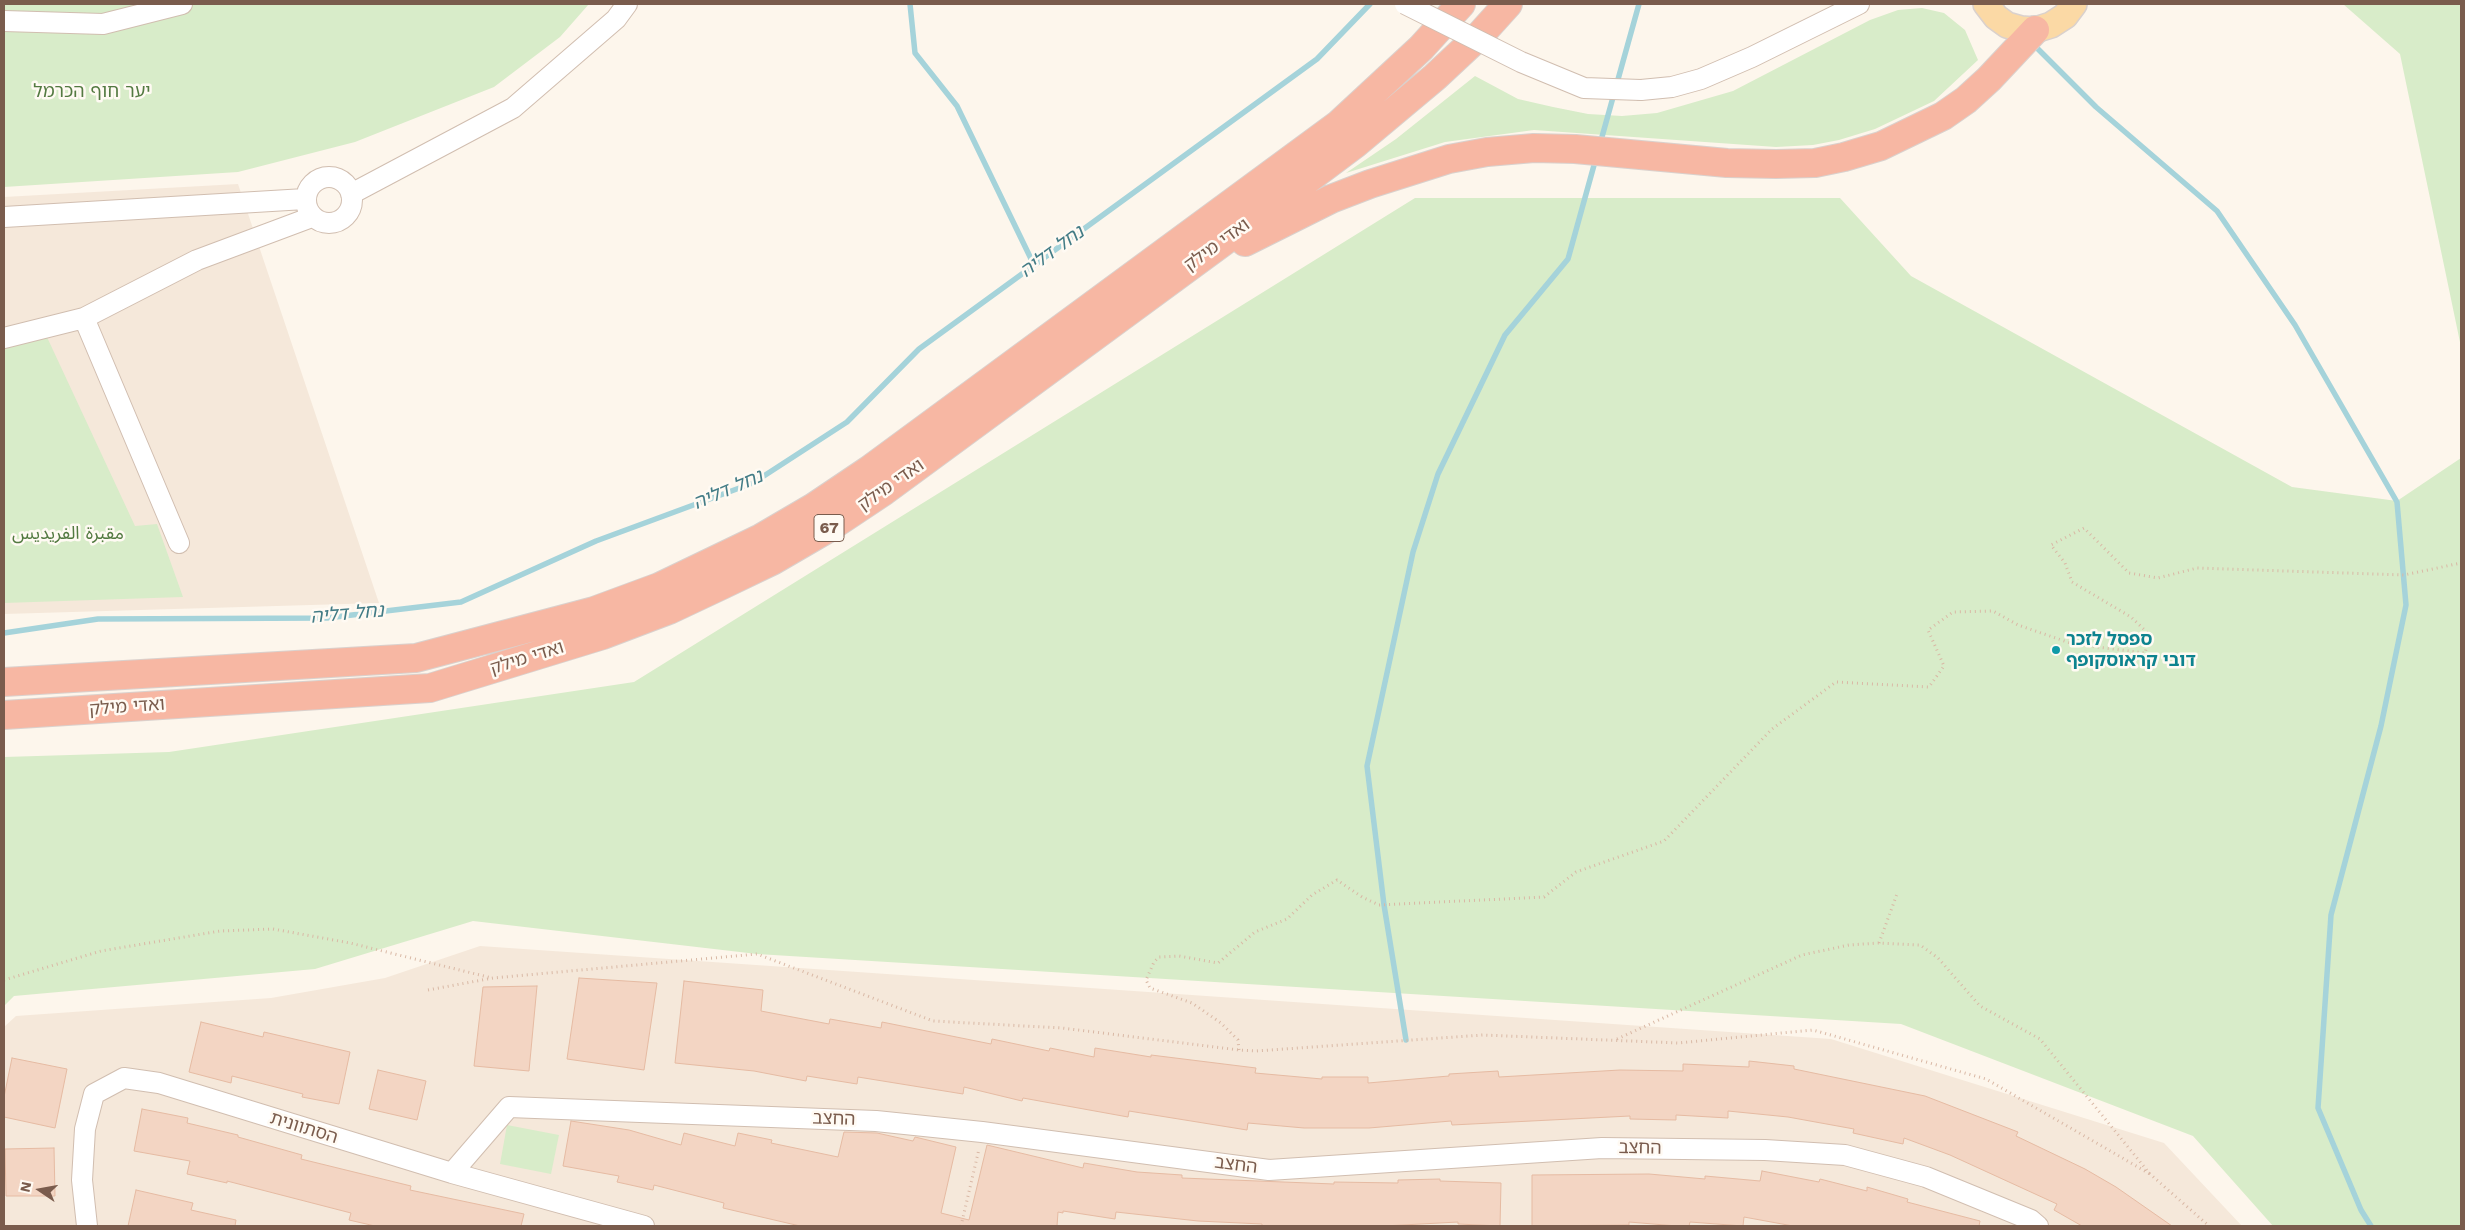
<!DOCTYPE html>
<meta charset="utf-8">
<style>
body{margin:0}
#map{position:relative;width:2465px;height:1230px;overflow:hidden;background:#fdf6ec;font-family:"Work Sans",sans-serif}
canvas{display:block}
.frame{position:absolute;inset:0;border:5px solid #7a5c4d;pointer-events:none}
.north{position:absolute;left:15px;top:1165px;width:50px;height:50px;-webkit-text-stroke:4px #fffaf3;paint-order:stroke;rotate:282deg;font-size:14px;font-weight:700;line-height:20px;text-align:center;color:#7a5c4d}
.north::after{content:'';display:block;margin:auto;width:18px;height:22px;background:#7a5c4d;clip-path:polygon(50% 0,100% 100%,50% 72%,0 100%)}
</style>
<div id="map">
<canvas width="2465" height="1230"></canvas>
<div class="frame"></div>
<div class="north">N</div>
</div>
<script>
const g = document.querySelector('canvas').getContext('2d');
g.lineJoin = 'round';
function fill(path, color) { g.fillStyle = color; g.fill(path, 'evenodd'); }
const shape = rows => new Path2D(rows.map(r => 'M' + r).join(''));
function stroke(path, color, width, dash) { g.strokeStyle = color; g.lineWidth = width; g.lineCap = dash ? 'butt' : 'round'; g.setLineDash(dash || []); g.stroke(path); }
function drawText(font, color, halo, rows, align = 'center') {
  g.font = font + ' "Work Sans","Noto Sans Arabic","Noto Sans Hebrew",sans-serif'; g.lineWidth = 5; g.setLineDash([]); g.textBaseline = 'middle'; g.strokeStyle = halo; g.fillStyle = color; for (const [text, x, y, turn = 0] of rows) {
    g.save(); g.translate(x, y); g.rotate((+turn || 0) * Math.PI / 180); g.textAlign = isNaN(turn) ? turn : align; if (halo) g.strokeText(text, 0, 0); g.fillText(text, 0, 0); g.restore();
  }
}
const residential = shape([
 [238,184,379,603,4,614,4,197],
 [480,946,1831,1039,2164,1143,2242,1226,4,1226,4,1027,16,1016,271,998,385,978]
]);
const green = shape([
 [4,4,589,4,560,37,494,87,355,142,238,172,4,187],
 [2343,4,2461,4,2461,347,2400,54],
 [1922,8,1944,13,1965,30,1978,60,1934,101,1875,129,1839,140,1813,145,1776,147,1534,130,1445,142,1346,173,1396,139,1475,76,1518,99,1553,107,1588,114,1622,116,1657,113,1733,91,1870,20,1898,10],
 [1415,198,1840,198,1911,276,2292,487,2397,501,2461,458,2461,1226,2273,1226,2193,1136,1901,1024,757,954,473,921,315,969,14,996,4,1006,4,757,169,752,634,682],
 [46,335,135,526,157,524,183,597,4,603,4,346],
 [507,1125,559,1135,551,1174,500,1164]
]);
const stream = shape([
 [910,4,915,53,957,106,1034,265],
 [2032,43,2096,107,2217,211,2295,325,2397,502,2406,605,2381,726,2331,915,2318,1108,2361,1210,2371,1226],
 [1600,144,1639,4],
 [4,633,98,619,327,618,461,602,596,541,753,483,847,422,919,349,1317,59,1370,4],
 [1406,1040,1384,905,1367,766,1413,552,1438,474,1505,335,1568,259,1596,158]
]);
const building = shape([
 [579,978,657,983,644,1070,567,1059,579,978],
 [684,981,763,990,761,1011,829,1024,830,1019,881,1028,882,1022,991,1044,992,1039,1049,1051,1050,1048,1094,1057,1095,1048,1151,1057,1151,1055,1256,1068,1255,1073,1322,1079,1322,1077,1368,1077,1368,1083,1449,1076,1449,1074,1498,1071,1499,1077,1620,1070,1683,1071,1683,1064,1749,1067,1749,1061,1794,1066,1794,1069,1925,1096,2018,1132,2016,1136,2085,1169,2116,1187,2172,1226,2082,1226,2054,1210,2057,1204,1950,1155,1904,1138,1903,1144,1853,1133,1854,1129,1788,1117,1728,1111,1728,1118,1676,1115,1676,1120,1630,1119,1630,1116,1452,1125,1451,1121,1369,1128,1304,1128,1248,1123,1247,1130,1129,1111,1128,1117,1023,1098,1022,1101,964,1087,963,1094,858,1077,857,1084,807,1076,806,1081,754,1071,675,1063,684,981],
 [537,986,529,1071,474,1066,483,987,537,986],
 [201,1022,263,1037,264,1032,350,1052,339,1104,302,1097,303,1094,232,1076,231,1083,189,1072,201,1022],
 [12,1058,67,1069,55,1128,4,1117,4,1097,12,1058],
 [378,1070,426,1081,417,1120,369,1109,378,1070],
 [142,1109,188,1118,187,1123,238,1135,238,1137,302,1155,301,1159,411,1186,410,1190,524,1214,521,1226,375,1226,349,1220,351,1213,227,1181,227,1183,187,1174,190,1161,134,1151,142,1109],
 [571,1121,629,1130,681,1145,684,1133,735,1146,738,1133,772,1140,771,1143,838,1157,844,1132,877,1133,913,1141,915,1137,956,1147,941,1213,969,1220,987,1145,1083,1168,1084,1163,1137,1172,1182,1175,1182,1178,1334,1184,1334,1182,1398,1183,1398,1180,1440,1179,1440,1181,1501,1183,1500,1226,1458,1224,1458,1222,1384,1226,1262,1226,1262,1224,1198,1221,1116,1212,1115,1219,1063,1211,1063,1213,1058,1212,1057,1226,800,1226,723,1208,724,1203,654,1185,653,1190,617,1182,619,1176,563,1166,571,1121],
 [54,1148,55,1196,6,1196,5,1149,54,1148],
 [1762,1171,1819,1182,1820,1179,1867,1191,1867,1187,1908,1199,1907,1202,1980,1221,1979,1226,1793,1226,1744,1217,1743,1226,1690,1222,1689,1226,1677,1226,1629,1222,1629,1225,1532,1226,1532,1175,1649,1174,1705,1179,1705,1176,1760,1181,1762,1171],
 [136,1190,193,1203,191,1210,236,1220,235,1226,128,1226,136,1190]
]);
const path = shape([
 [1879,943,1897,894],
 [4,980,101,951,220,931,273,929,350,943,492,978],
 [428,990,493,978,757,954,933,1021,1062,1028,1239,1050,1256,1051,1483,1035,1678,1043,1813,1030,1986,1079,2150,1174],
 [1617,1039,1802,955,1849,945,1879,943,1920,945,1938,958,1980,1006,2040,1039,2150,1174,2209,1226],
 [1239,1050,1238,1040,1221,1023,1192,1003,1150,988,1146,980,1154,962,1159,957,1179,956,1218,963,1255,932,1287,919,1312,895,1337,880,1362,897,1379,905,1544,897,1576,872,1664,841,1772,729,1836,682,1929,687,1944,666,1928,630,1953,612,1993,611,2018,625,2073,644,2145,653,2150,635,2131,617,2072,582,2065,563,2051,545,2084,528,2129,573,2158,578,2197,568,2404,575,2461,563],
 [961,1226,979,1149]
]);
const minor = shape([
 [4,21,103,24,182,4],
 [1641,90,1672,87,1701,79,1752,57,1859,4],
 '306 200a23 23 0 1 1 46 0a23 23 0 1 1-46 0Z',
 [351,194,513,108,616,19,627,4],
 [4,217,305,199],
 [84,318,179,543],
 [4,338,84,318,197,260,312,217],
 [452,1173,509,1107,876,1121,982,1132,1269,1170,1602,1148,1765,1150,1845,1155,1926,1177,2031,1220,2038,1226],
 [87,1226,82,1180,85,1129,94,1094,124,1078,159,1083,452,1173,644,1226]
]);
const major = shape([
 [1986,4,1996,17,2007,25,2021,29,2035,30,2051,25,2065,16,2074,4]
]);
const highway = shape([
 [1245,242,1331,199,1370,184,1449,159,1487,152,1534,148,1575,149,1727,163,1776,164,1815,163,1844,157,1881,146,1943,116,1966,100,1989,79,2035,30],
 [4,682,416,658,594,611,659,587,761,538,814,507,869,470,1339,124,1421,48,1461,4],
 [4,715,430,688,603,635,669,610,722,585,772,561,827,529,884,491,1291,192,1355,144,1435,77,1480,35,1508,4]
]);
const minorBridge = shape([
 [1405,4,1521,62,1584,88,1641,90]
]);
const markers = [
 [2056,650,5,"#0f9aa8"]
];
const shields = [
 [829,528,30]
];
const shieldNames = [
 ["67",829,528]
];
const parkNames = [
 ["יער חוף הכרמל",92,92],
 ["مقبرة الفريديس",68,534]
];
const streetNames = [
 ["ואדי מילק",1217,245,-36],
 ["ואדי מילק",891,485,-35],
 ["ואדי מילק",527,658,-17],
 ["ואדי מילק",127,707,-4],
 ["החצב",834,1119,2],
 ["הסתוונית",304,1128,17],
 ["החצב",1640,1148,1],
 ["החצב",1236,1165,7]
];
const cultureNames = [
 ["ספסל לזכר",2066,640],
 ["דובי קראוסקופף",2066,661]
];
const waterNames = [
 ["נחל דליה",1052,252,-36],
 ["נחל דליה",728,490,-23],
 ["נחל דליה",347,614,-5]
];
fill(residential, '#f5e8da');
fill(green, '#d8ecc9');
stroke(stream, '#a5d3da', 5.5);
fill(building, '#f3d5c3');
stroke(building, '#e6bba3', 1);
stroke(minor, '#d1beb0', 22);
stroke(major, '#dad1cd', 28);
stroke(highway, '#dad1cd', 30);
stroke(path, '#d9b8a5', 3, [1, 4]);
stroke(minor, '#fff', 20);
stroke(major, '#fbd9a5', 25);
stroke(highway, '#f7b7a3', 28);
stroke(minorBridge, '#d1beb0', 22, []);
stroke(minorBridge, '#fff', 20);
for (const [x, y, r, color] of markers) { const dot = new Path2D(); dot.arc(x, y, r, 0, 2 * Math.PI); g.fillStyle = color; g.fill(dot); stroke(dot, '#fffaf3', 2); }
for (const [x, y, w] of shields) { const box = new Path2D(); box.roundRect(x - w / 2, y - 13.5, w, 27, 4); g.fillStyle = '#fffaf3'; g.fill(box); stroke(box, '#7a5c4d', 1); }
drawText('bold 16px', '#7a5c4d', null, shieldNames);
drawText('18px', '#537a41', '#fffaf3', parkNames);
drawText('18px', '#7a5c4d', '#fffaf3', streetNames);
drawText('bold 18px', '#0d838f', '#fffaf3', cultureNames, 'left');
drawText('italic 19px', '#437c86', '#fffaf3', waterNames);
</script>
